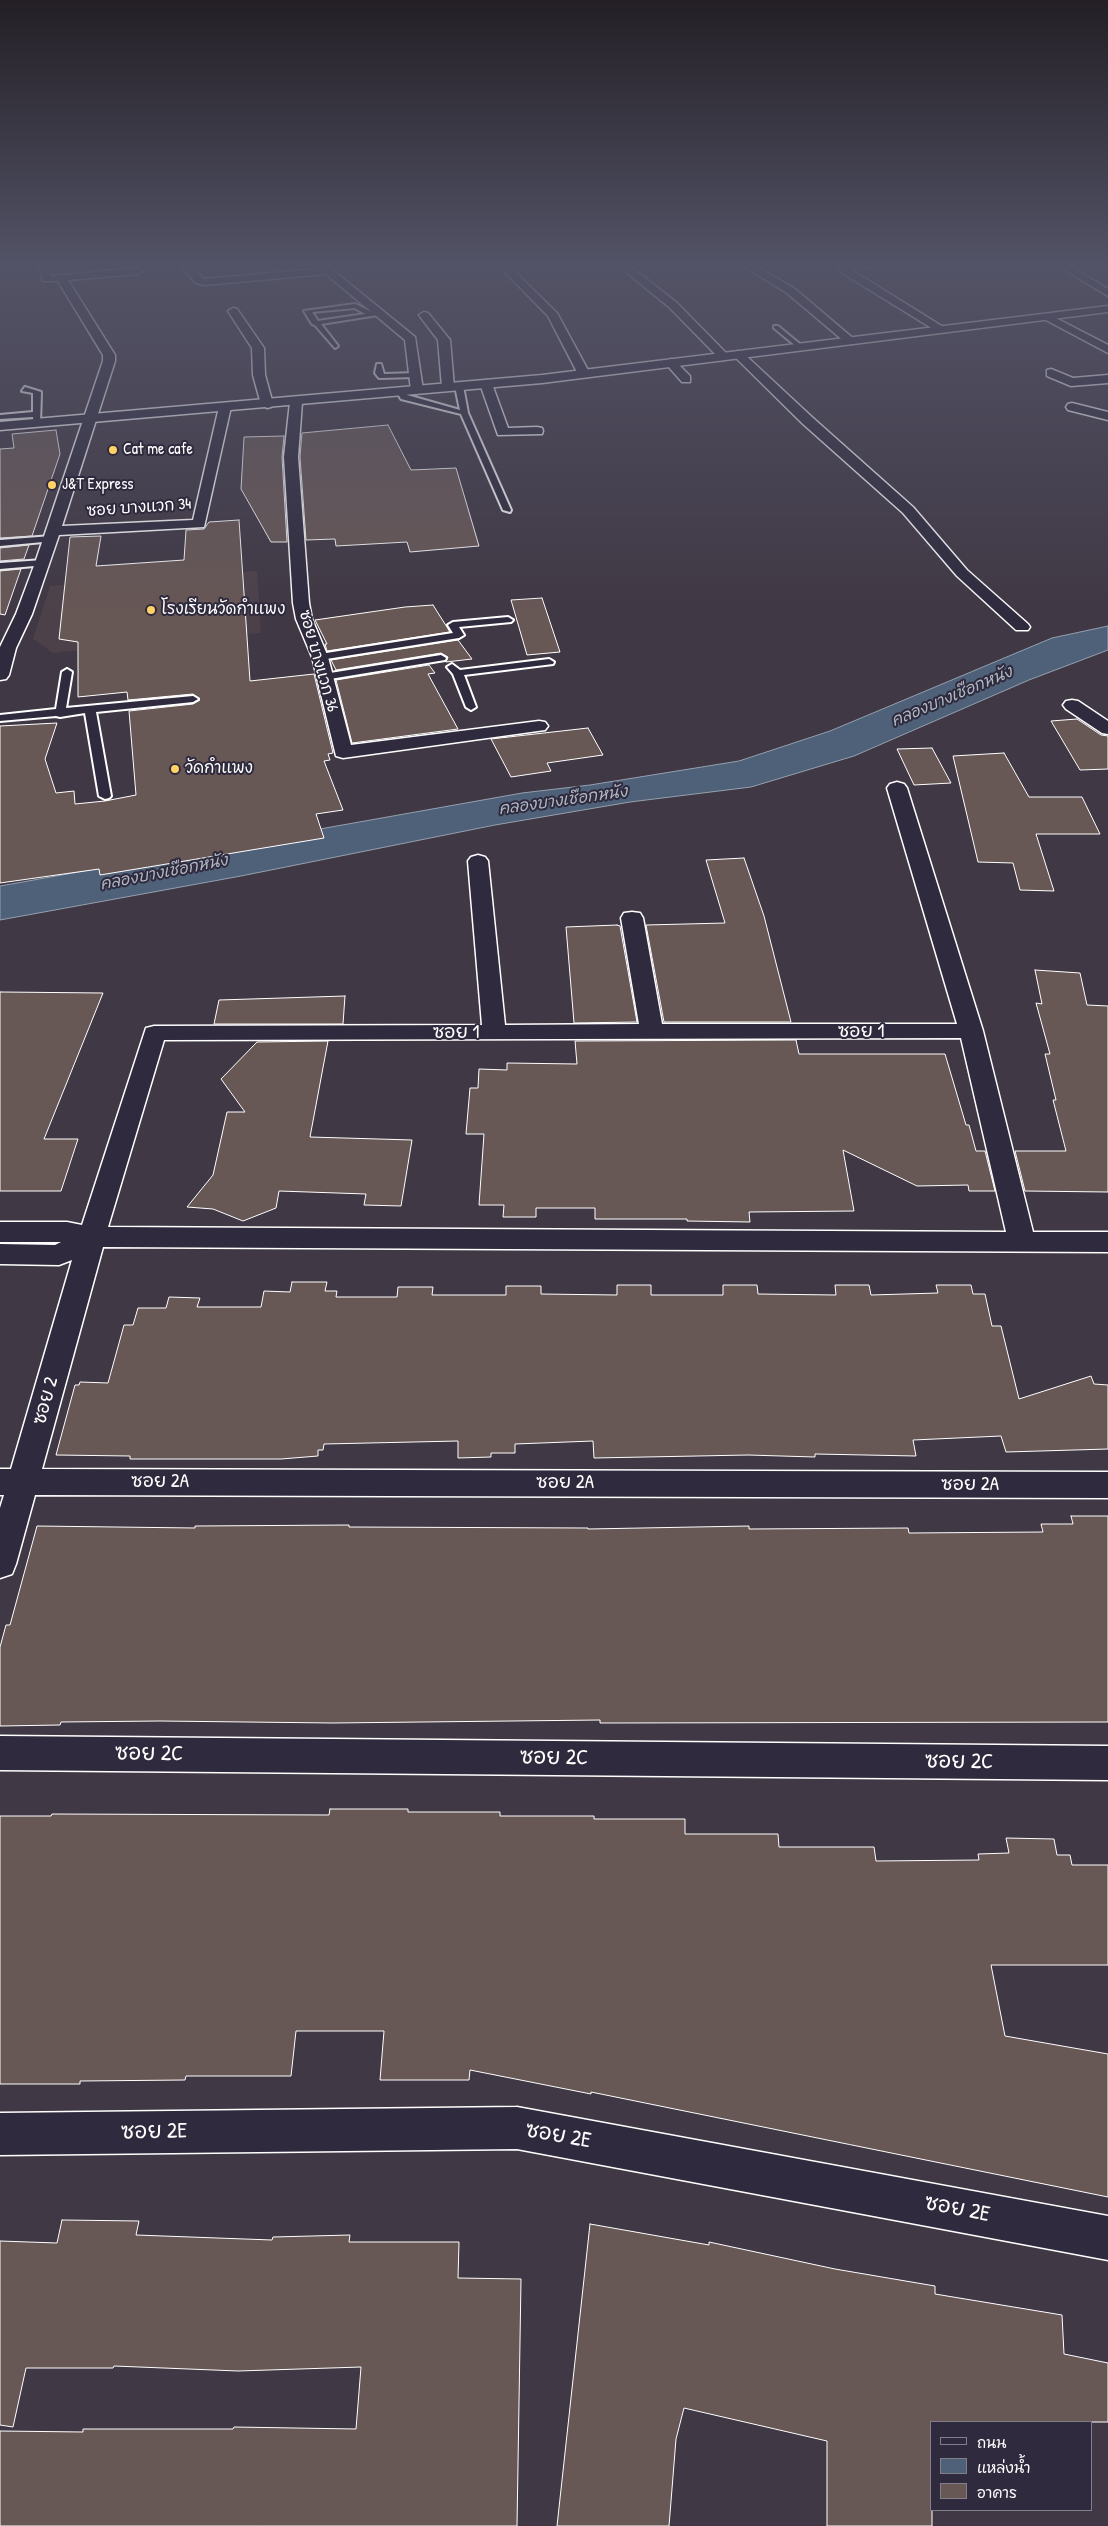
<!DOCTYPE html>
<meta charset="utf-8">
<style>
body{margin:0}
#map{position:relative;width:1108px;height:2526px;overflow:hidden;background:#403844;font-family:"Patrick Hand","Playpen Sans Thai",sans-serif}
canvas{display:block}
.legend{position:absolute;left:930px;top:2421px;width:162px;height:90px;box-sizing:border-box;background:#2f2a3d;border:1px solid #827f8b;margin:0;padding:6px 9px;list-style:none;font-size:15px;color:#fff}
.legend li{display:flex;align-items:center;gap:10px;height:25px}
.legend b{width:25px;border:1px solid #827f8b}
</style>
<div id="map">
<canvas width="1108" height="2526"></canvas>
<ul class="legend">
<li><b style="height:6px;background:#2f2a3d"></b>ถนน</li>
<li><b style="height:14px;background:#4e6179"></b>แหล่งน้ำ</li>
<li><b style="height:14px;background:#675755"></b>อาคาร</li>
</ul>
</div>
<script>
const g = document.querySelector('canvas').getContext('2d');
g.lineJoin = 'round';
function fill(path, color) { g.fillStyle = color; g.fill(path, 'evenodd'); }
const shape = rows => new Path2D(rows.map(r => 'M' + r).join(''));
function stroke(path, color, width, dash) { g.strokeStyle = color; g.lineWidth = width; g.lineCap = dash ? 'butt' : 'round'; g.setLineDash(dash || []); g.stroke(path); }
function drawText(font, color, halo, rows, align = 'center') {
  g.font = font + ' "Patrick Hand","Playpen Sans Thai",sans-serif'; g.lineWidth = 4; g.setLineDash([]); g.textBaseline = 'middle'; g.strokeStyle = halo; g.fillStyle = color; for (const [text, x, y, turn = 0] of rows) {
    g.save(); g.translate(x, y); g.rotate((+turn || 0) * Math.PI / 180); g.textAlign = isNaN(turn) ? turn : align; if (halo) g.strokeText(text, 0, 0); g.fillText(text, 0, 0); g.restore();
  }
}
const built = shape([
 [257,571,261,633,53,653,33,639,50,586]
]);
const water = shape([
 [1108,626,1108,650,1029,680,854,756,751,787,630,802,495,825,241,876,0,920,0,886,522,793,590,785,739,761,830,731,1052,638,1108,626]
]);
const building = shape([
 [388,425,411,470,456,468,479,546,410,552,407,542,336,546,335,539,306,540,300,457,302,433,388,425],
 [56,430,60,454,32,536,0,538,0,449,14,448,12,434,56,430],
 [284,436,282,457,287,542,271,542,241,489,244,437,284,436],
 [239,520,250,681,314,674,333,753,328,754,330,760,324,761,343,810,316,814,324,838,100,875,99,869,0,883,0,726,57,723,45,759,56,793,74,791,75,804,105,801,136,795,129,711,193,704,200,700,193,694,128,700,127,692,78,697,78,642,59,639,70,537,101,536,96,566,184,560,186,530,204,529,209,522,239,520],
 [29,545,24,559,0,561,0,548,29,545],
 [21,569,5,615,0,614,0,571,21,569],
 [542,598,560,652,527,655,511,600,542,598],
 [433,605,450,632,327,651,325,644,327,644,315,620,405,607,433,605],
 [458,640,472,659,446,662,448,657,441,653,336,670,331,660,458,640],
 [429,665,435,673,428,674,458,729,352,743,336,680,429,665],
 [1077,719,1101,735,1108,736,1108,769,1080,770,1051,721,1077,719],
 [588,728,603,755,547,763,551,771,511,777,491,739,588,728],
 [932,748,951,783,914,785,897,749,932,748],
 [1004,753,1029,797,1082,797,1100,834,1036,834,1054,891,1020,890,1013,863,978,862,953,756,1004,753],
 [744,858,764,916,791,1022,664,1022,646,925,725,923,706,860,744,858],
 [617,925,620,926,637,1022,574,1023,566,927,617,925],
 [1035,970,1080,973,1087,1005,1108,1006,1108,1192,1025,1191,1015,1151,1066,1151,1053,1100,1056,1100,1045,1054,1050,1054,1036,1003,1042,1004,1035,970],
 [0,992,103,993,44,1139,78,1139,61,1191,0,1191,0,992],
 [345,996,343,1024,214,1024,219,1000,345,996],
 [796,1040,799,1054,945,1054,966,1125,969,1125,976,1151,985,1151,995,1191,969,1191,968,1185,917,1186,843,1150,854,1211,749,1212,750,1222,687,1221,687,1219,595,1219,595,1208,536,1208,536,1217,503,1217,504,1205,479,1205,484,1134,466,1134,470,1088,478,1088,479,1069,507,1070,507,1063,577,1064,575,1041,796,1040],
 [328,1041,310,1137,412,1140,401,1206,364,1205,366,1194,279,1191,276,1208,243,1221,213,1209,187,1207,213,1175,227,1112,245,1112,221,1079,257,1042,328,1041],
 [292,1282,327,1282,325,1291,337,1291,336,1297,397,1297,398,1287,433,1287,432,1295,506,1295,506,1286,541,1286,541,1294,617,1295,617,1285,651,1285,651,1295,723,1295,723,1285,757,1285,758,1294,836,1295,835,1285,869,1285,871,1295,938,1293,936,1285,971,1285,973,1294,985,1294,992,1326,1001,1326,1019,1399,1091,1376,1094,1384,1108,1385,1108,1449,1006,1452,1001,1436,913,1440,916,1456,815,1454,815,1457,748,1455,594,1458,593,1441,515,1444,515,1453,491,1453,491,1457,458,1458,458,1441,324,1444,323,1450,318,1450,318,1456,281,1459,130,1459,130,1456,56,1455,75,1385,79,1385,80,1382,108,1383,124,1325,133,1325,138,1308,166,1308,169,1297,200,1298,197,1307,261,1307,264,1291,290,1292,292,1282],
 [1071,1516,1108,1516,1108,1722,600,1723,600,1720,333,1723,160,1721,61,1722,60,1725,0,1726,0,1647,6,1625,10,1625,37,1526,195,1528,195,1526,349,1525,349,1527,588,1528,588,1529,749,1526,749,1529,908,1528,909,1533,1043,1532,1041,1524,1073,1524,1071,1516],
 [330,1809,408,1809,408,1812,500,1812,500,1816,594,1816,594,1819,685,1819,685,1834,778,1834,779,1847,874,1847,876,1861,979,1860,978,1854,1009,1853,1006,1838,1054,1839,1057,1855,1070,1855,1072,1865,1108,1865,1108,1965,991,1965,1005,2036,1108,2054,1108,2197,591,2092,591,2094,470,2070,469,2080,380,2080,384,2031,296,2031,291,2076,186,2076,185,2080,80,2081,80,2084,0,2084,0,1816,51,1816,52,1814,329,1815,330,1809],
 [62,2220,139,2221,136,2235,272,2240,273,2237,350,2235,349,2242,459,2242,458,2278,521,2279,517,2526,0,2526,0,2431,83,2432,83,2429,233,2429,234,2427,356,2429,361,2367,238,2371,114,2366,113,2368,26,2368,13,2427,0,2425,0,2241,57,2243,62,2220],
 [590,2224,709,2245,709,2242,835,2269,935,2286,935,2294,1062,2315,1064,2354,1108,2363,1108,2422,932,2422,932,2526,827,2526,827,2441,684,2408,676,2439,669,2526,557,2526,590,2224]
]);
const lane = shape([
 [355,304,378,315,321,324,338,346,335,348,315,325,312,324,304,311,355,304],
 [355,308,365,314,318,321,312,312,355,308],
 [774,326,778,326,801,345,801,347,797,347,774,328,774,326],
 [377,364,381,364,384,374,416,373,420,375,416,377,379,378,375,373,377,364],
 [459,384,463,386,468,413,511,510,510,512,503,510,461,414,401,399,397,392,404,390,407,395,460,410,455,386,459,384],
 [25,387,41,392,40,425,34,425,33,417,0,419,0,415,33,412,33,393,22,391,25,387],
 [51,536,54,537,54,541,0,546,0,540,51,536],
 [43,560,48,563,46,565,0,569,0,563,43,560],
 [508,617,513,620,511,622,459,627,464,635,459,638,320,660,315,657,320,654,453,633,448,625,453,622,508,617],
 [441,655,446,658,445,660,324,680,319,677,324,674,441,655],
 [549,659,554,662,553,664,464,675,476,707,471,710,466,707,453,674,447,667,452,664,460,670,549,659],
 [67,669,72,672,66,708,193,696,198,699,193,702,96,712,111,796,109,798,105,799,99,796,85,713,60,717,56,716,0,721,0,715,56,709,62,672,67,669]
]);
const street = shape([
 [38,263,48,263,51,276,137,268,142,271,137,274,68,280,115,355,115,361,62,526,193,520,219,407,225,403,231,407,204,527,59,535,32,614,16,648,9,675,6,679,0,680,0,647,16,614,35,563,103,361,103,355,58,281,43,281,38,263],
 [178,263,188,263,204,279,319,269,313,263,324,263,415,337,423,390,417,394,411,390,405,340,326,274,204,285,196,283,178,263],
 [496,263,506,263,557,313,590,374,588,377,580,377,578,374,548,316,496,263],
 [615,263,626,263,677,303,727,354,727,358,719,358,669,307,615,263],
 [739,263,751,263,795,289,855,340,849,343,845,342,787,293,739,263],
 [847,263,892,263,887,266,850,269,948,330,946,332,938,332,839,271,839,267,847,263],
 [1053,263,1065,263,1108,289,1108,296,1053,263],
 [233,308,237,309,264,348,265,375,273,404,271,407,267,408,261,404,253,375,252,348,228,311,233,308],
 [424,312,428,313,450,340,454,387,452,390,444,390,442,387,438,340,419,315,424,312],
 [1048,314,1108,345,1108,353,1044,319,1044,315,1048,314],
 [738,351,742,352,813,418,913,507,967,570,1028,624,1030,627,1028,630,1016,630,957,576,903,513,803,424,734,356,732,354,738,351],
 [671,359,675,361,690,376,690,382,682,382,667,365,667,361,671,359],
 [1051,369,1073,378,1108,375,1108,383,1071,386,1047,376,1047,370,1051,369],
 [486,380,492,384,508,428,537,427,542,428,543,431,542,434,498,435,480,384,486,380],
 [296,398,302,402,298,457,309,603,312,619,328,657,351,745,539,721,545,722,548,726,545,730,343,758,336,756,312,657,296,619,293,603,284,457,290,402,296,398],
 [1072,403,1108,412,1108,420,1068,410,1066,407,1068,404,1072,403],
 [1072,700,1078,701,1108,721,1108,734,1102,733,1066,709,1063,705,1066,701,1072,700],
 [897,782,904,784,907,788,983,1031,1033,1232,1108,1232,1108,1252,103,1247,42,1469,1108,1472,1108,1498,35,1495,16,1564,12,1574,0,1578,0,1508,4,1495,0,1495,0,1469,11,1469,72,1260,59,1265,0,1264,0,1244,55,1245,61,1242,0,1242,0,1222,67,1222,82,1225,146,1028,154,1026,482,1025,468,861,471,857,478,855,485,857,488,861,505,1025,639,1024,621,918,624,913,632,912,640,913,643,918,662,1024,957,1024,887,788,890,784,897,782],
 [961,1038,1006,1232,108,1227,164,1040,961,1038],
 [0,1736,1108,1746,1108,1780,0,1770,0,1736],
 [517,2107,1108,2216,1108,2260,517,2149,0,2155,0,2113,517,2107]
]);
const secondary = shape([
 [1108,306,1108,312,542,383,0,430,0,422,542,375,1108,306]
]);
const markers = [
 [113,450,5,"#ffd166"],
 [52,485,5,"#ffd166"],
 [151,610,5,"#ffd166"],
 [175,769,5,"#ffd166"]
];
const farPoinames = [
 ["Cat me cafe",123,450],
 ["J&T Express",62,485],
 ["โรงเรียนวัดกำแพง",161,610],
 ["วัดกำแพง",185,769]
];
const farStreetnames = [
 ["ซอย บางแวก 34",139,508,-4],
 ["ซอย บางแวก 36",318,661,74]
];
const farWaternames = [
 ["คลองบางเชือกหนัง",952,697,-23],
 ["คลองบางเชือกหนัง",563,801,-8],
 ["คลองบางเชือกหนัง",164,873,-11]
];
const streetNames = [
 ["ซอย 1",861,1032],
 ["ซอย 1",456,1033],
 ["ซอย 2",46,1401,-74],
 ["ซอย 2A",160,1482],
 ["ซอย 2A",565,1483],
 ["ซอย 2A",970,1485]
];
const nearStreetnames = [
 ["ซอย 2C",149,1754,1],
 ["ซอย 2C",554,1758,1],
 ["ซอย 2C",959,1762,1],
 ["ซอย 2E",154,2132,-1],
 ["ซอย 2E",558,2136,10],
 ["ซอย 2E",957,2209,11]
];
fill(built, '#4c4149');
fill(water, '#4e6179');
stroke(water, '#95a0af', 1);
fill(building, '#675755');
stroke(building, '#fff', 1);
stroke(lane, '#fff', 4);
stroke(street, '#fff', 3);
stroke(secondary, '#fff', 3);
fill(lane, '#2f2a3d');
fill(street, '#2f2a3d');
fill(secondary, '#2f2a3d');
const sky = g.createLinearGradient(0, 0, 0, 616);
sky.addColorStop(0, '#231f25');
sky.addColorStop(0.43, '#535367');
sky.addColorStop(1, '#53536700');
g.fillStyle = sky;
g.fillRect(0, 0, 1108, 616);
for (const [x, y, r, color] of markers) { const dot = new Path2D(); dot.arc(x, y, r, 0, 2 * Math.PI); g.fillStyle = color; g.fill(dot); stroke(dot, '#2f2a3d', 2); }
drawText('16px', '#fff', '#2f2a3d', farPoinames, 'left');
drawText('16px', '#fff', '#2f2a3d', farStreetnames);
drawText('italic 16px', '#afb8c3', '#2f2a3d', farWaternames);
drawText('19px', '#fff', '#2f2a3d', streetNames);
drawText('22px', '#fff', '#2f2a3d', nearStreetnames);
</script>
